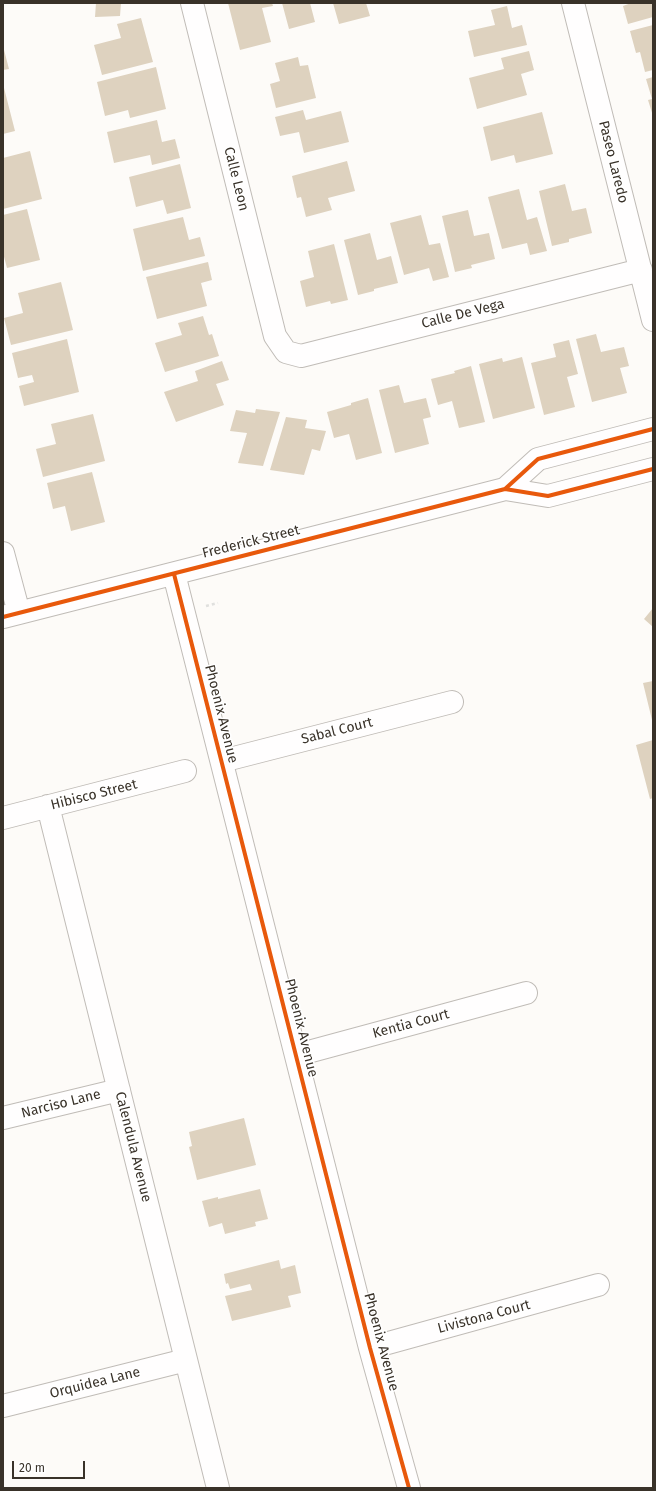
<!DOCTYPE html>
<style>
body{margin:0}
#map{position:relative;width:656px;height:1491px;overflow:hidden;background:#fdfbf8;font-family:"Fira Sans",sans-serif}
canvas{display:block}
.frame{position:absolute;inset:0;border:4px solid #393229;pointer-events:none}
.scale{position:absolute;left:12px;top:1461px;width:73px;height:18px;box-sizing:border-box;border:2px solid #393229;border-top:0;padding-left:5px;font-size:12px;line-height:14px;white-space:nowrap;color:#393229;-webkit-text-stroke:3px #fff;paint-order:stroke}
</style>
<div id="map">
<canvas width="656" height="1491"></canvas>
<div class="frame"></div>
<div class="scale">20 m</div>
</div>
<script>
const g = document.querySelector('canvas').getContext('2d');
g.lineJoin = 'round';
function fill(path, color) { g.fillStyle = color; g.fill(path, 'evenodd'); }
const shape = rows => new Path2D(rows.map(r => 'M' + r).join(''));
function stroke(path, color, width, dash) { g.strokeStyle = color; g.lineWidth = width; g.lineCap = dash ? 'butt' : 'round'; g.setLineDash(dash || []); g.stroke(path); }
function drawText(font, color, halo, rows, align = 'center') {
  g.font = font + ' "Fira Sans",sans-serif'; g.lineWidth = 3; g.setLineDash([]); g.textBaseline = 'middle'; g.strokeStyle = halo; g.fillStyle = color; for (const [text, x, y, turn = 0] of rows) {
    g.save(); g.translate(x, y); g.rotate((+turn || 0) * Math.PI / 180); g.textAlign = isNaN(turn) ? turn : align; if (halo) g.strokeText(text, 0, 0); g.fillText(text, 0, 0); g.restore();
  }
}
const building = shape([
 [96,3,121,3,120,16,95,17],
 [228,3,272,3,273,6,262,8,271,42,240,50],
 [282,3,310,3,315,22,289,29],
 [333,3,366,3,370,16,339,24],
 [631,3,653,3,653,17,628,24,623,6],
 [507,6,512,28,522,25,527,45,474,57,468,31,495,25,491,10],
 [141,18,153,62,102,75,94,45,121,38,117,24],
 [653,25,653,70,645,72,640,52,636,53,630,31],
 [3,46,9,69,3,70],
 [529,51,534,70,521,74,527,95,477,109,469,78,504,69,501,58],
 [298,57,300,66,308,65,316,98,276,108,270,84,280,81,275,63],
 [156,67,166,109,130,118,128,110,105,116,97,82],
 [653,77,653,116,648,100,652,99,646,79],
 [3,84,15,131,3,134],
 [303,110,306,120,341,111,349,142,304,153,299,132,280,136,275,117],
 [542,112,553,154,516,163,514,155,491,161,483,127],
 [157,120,162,142,175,139,180,158,152,165,150,155,114,163,107,132],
 [30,151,42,199,3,209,3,158],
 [347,161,355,191,328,198,332,210,306,217,301,197,297,198,292,176],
 [180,164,191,208,167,214,163,200,136,207,129,177],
 [565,184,572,211,586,208,592,233,569,239,569,242,552,246,539,191],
 [519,189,527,220,537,217,547,251,530,255,527,243,502,249,488,197],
 [27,209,40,260,7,268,3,253,3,215],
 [468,210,474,236,489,233,495,259,471,265,472,268,455,272,442,216],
 [421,215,429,245,440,243,449,277,433,281,429,268,404,275,390,223],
 [183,217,189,240,200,237,205,256,143,271,133,229],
 [370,233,377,260,391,256,398,283,374,289,374,291,358,295,344,240],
 [334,244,348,300,331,304,330,301,306,307,300,281,314,277,308,251],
 [208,262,212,280,201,283,207,306,157,319,146,277],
 [61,282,73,330,11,345,4,318,23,313,18,293],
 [203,316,209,335,212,334,219,356,165,372,155,343,182,335,178,323],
 [596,334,601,352,624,347,629,366,620,368,627,393,592,402,576,339],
 [67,339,79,392,24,406,19,386,34,382,32,375,18,378,12,353],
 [569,340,578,374,567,377,575,407,544,415,531,363,556,357,553,344],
 [522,357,535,408,493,419,479,364,502,358,503,362],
 [222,361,229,380,216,384,224,405,176,422,164,392,198,381,195,371],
 [471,366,485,422,459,428,452,401,438,405,431,379,455,373,454,371],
 [399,385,404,403,426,398,431,417,423,419,429,444,395,453,379,390],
 [368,398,382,453,356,460,349,434,334,438,327,412,351,405,351,403],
 [256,409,280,412,263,466,238,463,247,433,230,431,236,410,255,413],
 [93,414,105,461,43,477,36,449,56,444,51,424],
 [286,417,307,420,305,428,326,431,320,451,312,449,304,475,270,470],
 [92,472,105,522,71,531,65,506,53,509,47,483],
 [653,608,653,627,644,619],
 [653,681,653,720,652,720,643,683],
 [653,740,653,798,650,799,636,745],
 [244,1118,256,1165,197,1180,189,1147,192,1146,189,1132],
 [260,1189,268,1219,255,1222,256,1226,225,1234,222,1223,209,1227,202,1201,218,1197,218,1199],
 [279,1260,281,1269,295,1265,301,1293,288,1296,291,1307,232,1321,225,1296,252,1290,250,1284,230,1289,228,1283,226,1284,224,1274]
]);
const path = shape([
 [206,606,218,603]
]);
const minor = shape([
 [192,3,275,336,286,352,301,356,641,270],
 [573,3,653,320],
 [505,489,538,459,653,429],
 [3,553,19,613],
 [174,574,370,1348,409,1488],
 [3,617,505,489,548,496,653,469],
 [222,761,452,702],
 [48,806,218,1488],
 [3,818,185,771],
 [297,1055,526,993],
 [3,1118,119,1090],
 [370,1348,598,1285],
 [3,1406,186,1360]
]);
const cycleway = shape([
 [505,489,538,459,653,429],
 [174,574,370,1348,409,1488],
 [3,617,505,489,548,496,653,469]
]);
const streetNames = [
 ["Paseo Laredo",613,162,76],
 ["Calle Leon",236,179,76],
 ["Calle De Vega",463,314,-14],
 ["Frederick Street",251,542,-14],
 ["Phoenix Avenue",221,714,76],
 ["Sabal Court",337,731,-14],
 ["Hibisco Street",94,795,-14],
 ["Kentia Court",411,1024,-15],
 ["Phoenix Avenue",301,1028,76],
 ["Narciso Lane",61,1104,-14],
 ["Calendula Avenue",133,1147,76],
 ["Livistona Court",484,1317,-15],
 ["Phoenix Avenue",381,1342,75],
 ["Orquidea Lane",95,1383,-14]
];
fill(building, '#ded2bf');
stroke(minor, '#c0bcb7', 24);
stroke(path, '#e0e0de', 2.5, [3, 3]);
stroke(minor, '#fffefe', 22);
stroke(cycleway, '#e8590c', 4);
drawText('14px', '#393229', '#fff', streetNames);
</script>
